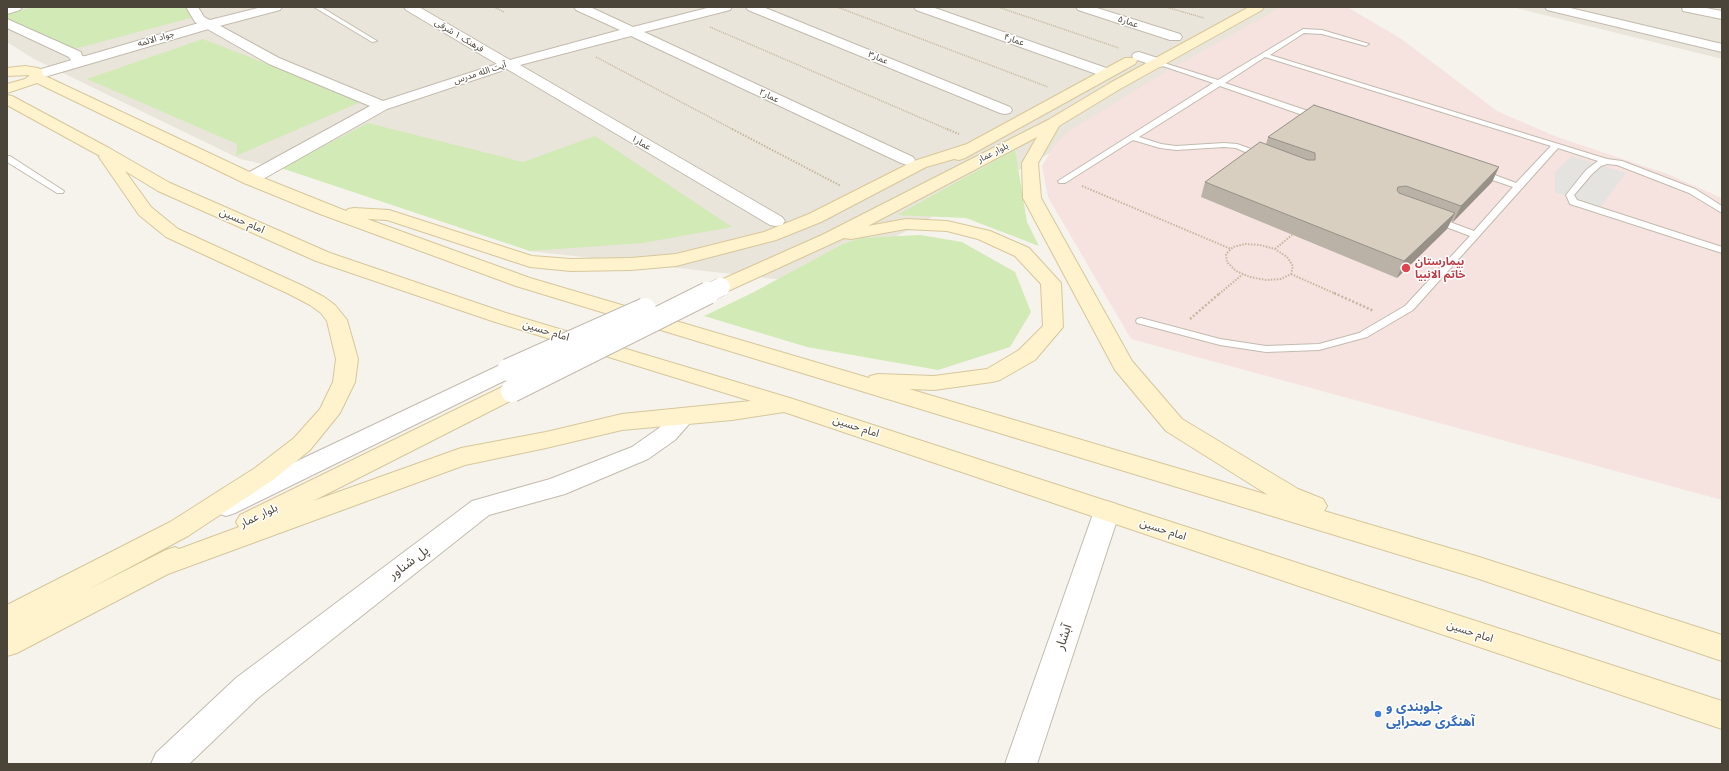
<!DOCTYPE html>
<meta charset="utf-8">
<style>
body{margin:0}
#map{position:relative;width:1729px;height:771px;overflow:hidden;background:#f6f3ec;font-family:Helvetica,sans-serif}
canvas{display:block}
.frame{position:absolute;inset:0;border:8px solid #4b4439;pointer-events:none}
</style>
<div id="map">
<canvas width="1729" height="771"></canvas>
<div class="frame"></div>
</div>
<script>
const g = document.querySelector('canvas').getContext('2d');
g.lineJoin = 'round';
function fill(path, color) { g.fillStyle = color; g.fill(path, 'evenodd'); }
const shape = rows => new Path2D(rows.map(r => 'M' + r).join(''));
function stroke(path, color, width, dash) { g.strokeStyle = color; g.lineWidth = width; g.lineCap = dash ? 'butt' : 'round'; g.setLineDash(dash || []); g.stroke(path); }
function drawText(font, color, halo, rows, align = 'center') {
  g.font = font + ' Helvetica,"Noto Sans Arabic",sans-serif'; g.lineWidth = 3; g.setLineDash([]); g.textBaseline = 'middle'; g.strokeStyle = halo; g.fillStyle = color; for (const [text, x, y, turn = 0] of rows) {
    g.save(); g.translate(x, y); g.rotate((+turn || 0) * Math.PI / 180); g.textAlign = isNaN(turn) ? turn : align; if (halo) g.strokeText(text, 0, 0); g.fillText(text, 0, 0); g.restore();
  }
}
const residential = shape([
 [7,7,1320,7,810,283,530,251,295,171,240,159,34,59,7,42],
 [1512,7,1722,7,1722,59]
]);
const medical = shape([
 [1282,7,1347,7,1400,38,1497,111,1557,137,1665,173,1722,198,1722,500,1131,339,1048,197,1042,166,1056,143,1071,130,1167,71]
]);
const green = shape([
 [33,7,192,7,202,15,63,52,7,22,7,14],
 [203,39,363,101,236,156,237,144,87,79],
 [368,123,523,162,595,136,732,227,643,243,530,251,281,168],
 [1015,150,1027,222,1039,246,966,218,897,215],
 [920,235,962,242,1015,272,1031,312,1010,347,938,370,807,347,704,316,752,293,843,244,861,238]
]);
const parking = shape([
 [1571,156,1626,173,1600,208,1555,192,1555,172]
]);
const pathFar2 = shape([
 [494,7,504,12],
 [837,7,1048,87],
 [998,7,1119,48],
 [1166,7,1204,18],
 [710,27,949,130],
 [596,57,734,130]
]);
const pathFar1 = shape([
 [732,129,841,186],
 [947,129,959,134],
 [1082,186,1231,249],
 [1245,244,1260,245,1275,249,1287,257,1293,266,1291,274,1281,279,1266,280,1250,277,1236,271,1227,262,1226,254,1233,247,1245,244],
 [1275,249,1292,235],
 [1291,274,1336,294],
 [1219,294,1243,274]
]);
const path = shape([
 [1334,293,1374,311],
 [1190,319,1220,293]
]);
const service = shape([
 [314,7,321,7,377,41,372,42,314,7],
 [1303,29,1322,30,1369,44,1366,46,1322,34,1304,33,1270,55,1607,159,1622,161,1695,189,1722,206,1722,213,1689,193,1617,165,1607,164,1601,166,1592,174,1574,195,1577,200,1722,247,1722,253,1570,204,1566,195,1586,170,1598,161,1558,148,1413,310,1367,337,1319,350,1266,352,1220,345,1137,323,1136,321,1137,319,1141,318,1220,339,1266,346,1319,344,1359,333,1405,306,1470,236,1433,222,1432,220,1433,218,1439,218,1474,231,1513,187,1478,175,1477,173,1478,171,1484,171,1516,183,1551,146,1265,57,1225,83,1320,115,1320,119,1314,119,1220,86,1139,137,1161,144,1176,146,1224,143,1237,144,1265,154,1265,158,1259,158,1236,148,1224,147,1176,150,1160,148,1133,140,1065,183,1059,183,1058,181,1213,83,1157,64,1157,62,1161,62,1218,80,1303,29],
 [7,156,10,156,64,191,63,193,57,193,7,162,7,156]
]);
const minor = shape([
 [7,7,22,7,20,10,7,14,7,7],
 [186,7,198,7,204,17,279,58,383,101,497,64,406,10,404,7,419,7,510,60,620,30,576,10,574,7,590,7,633,27,711,7,732,7,730,10,644,32,913,157,915,160,913,163,907,165,901,163,631,36,520,65,782,217,785,221,782,225,776,226,770,225,507,69,387,109,256,183,250,184,244,183,242,179,244,175,370,106,269,64,195,22,186,7],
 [746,7,763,7,1010,107,1012,110,1010,113,1005,114,1000,113,748,10,746,7],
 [914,7,932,7,1112,70,1114,73,1112,76,1107,77,1102,76,916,10,914,7],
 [1076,7,1094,7,1180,34,1182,37,1180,40,1170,40,1078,10,1076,7],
 [1545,7,1566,7,1722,44,1722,52,1547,10,1545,7],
 [1682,7,1701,7,1722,11,1722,19,1683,11,1682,7],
 [7,19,81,52,82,56,91,57,93,60,91,63,86,64,72,62,69,57,7,28,7,19],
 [682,409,690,411,693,417,690,423,675,440,648,459,565,494,489,515,258,698,189,764,151,764,156,753,236,678,472,501,550,479,632,447,659,428,674,411,682,409],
 [1107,501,1116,504,1120,511,1037,764,1005,764,1094,511,1098,504,1107,501]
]);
const tertiary = shape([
 [262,7,282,7,280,10,212,28,41,78,36,79,31,78,29,75,31,72,202,22,262,7],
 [1139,52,1164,60,1166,63,1164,66,1159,67,1134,59,1132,56,1134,53,1139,52],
 [508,363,516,365,519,370,516,375,235,513,226,516,217,513,213,506,217,499,500,365,508,363]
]);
const secondary = shape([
 [1249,7,1264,7,1262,10,1120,89,1059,126,1038,163,1041,198,1132,361,1182,419,1298,489,1323,499,1327,506,1324,511,1476,556,1722,635,1722,661,1476,578,516,286,320,214,244,183,37,83,7,93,7,84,25,79,30,75,7,76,7,68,25,66,38,68,42,70,43,75,256,175,346,211,348,209,354,208,389,210,532,256,571,259,631,258,676,254,764,232,809,214,914,161,967,144,1125,58,1135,58,1137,61,1135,64,965,158,959,160,954,159,926,167,821,222,776,240,676,266,631,270,571,271,530,267,387,220,367,219,530,278,869,378,870,376,878,374,934,376,987,369,1019,350,1043,326,1041,284,1015,256,978,239,947,231,906,229,851,239,844,238,728,291,721,293,714,291,711,287,714,283,822,235,1048,120,1110,83,1249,7],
 [1037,137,1022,163,1023,198,1115,370,1166,431,1268,495,909,389,934,390,992,382,1000,380,1035,360,1063,327,1061,283,1029,248,990,231,947,221,906,219,868,226,1037,137],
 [7,95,12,96,109,148,170,183,330,253,506,313,793,399,1722,701,1722,729,784,412,732,420,622,430,546,448,465,465,168,574,17,653,7,656,7,605,170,522,255,468,294,438,320,409,333,382,336,359,327,321,321,313,310,305,289,294,166,237,139,215,99,157,100,156,7,105,7,95],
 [125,171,158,191,316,261,492,321,751,401,622,414,546,432,461,448,313,501,520,396,523,391,520,386,512,384,504,386,240,515,236,522,239,527,179,549,175,547,166,550,89,589,188,536,273,480,310,450,340,413,355,382,358,359,347,320,335,305,324,297,303,286,178,229,151,207,125,171]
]);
const tertiaryBridgeFar1 = shape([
 [706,294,721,287]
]);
const tertiaryBridge = shape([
 [508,370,645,309],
 [512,391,708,293]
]);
const wall = shape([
 [1268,137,1499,167,1492,182,1453,222,1451,221,1447,229,1397,278,1201,197,1205,182,1266,144]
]);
const shadedWall = shape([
 [1499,167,1492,182,1453,222,1461,206],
 [1455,213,1447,229,1397,278,1404,261]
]);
const building = shape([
 [1314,105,1499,167,1461,206,1406,186,1398,187,1397,190,1399,193,1455,213,1404,261,1205,182,1260,142,1308,160,1315,160,1315,153,1268,137,1314,105]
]);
const markers = [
 [1406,268,5,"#e0444e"],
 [1378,714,4,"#3f7fe0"]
];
const farStreetnames = [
 ["عمار۵",1128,22,18],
 ["فرهنک ۱ شرقی",459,36,31],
 ["جواد الائمه",156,39,-16],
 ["عمار۴",1014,40,19],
 ["عمار۳",878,58,22],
 ["آیت الله مدرس",480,73,-18],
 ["عمار۲",769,96,25],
 ["عمار۱",641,143,30],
 ["بلوار عمار",993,153,-27]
];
const streetNames = [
 ["امام حسین",242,221,24],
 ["امام حسین",546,331,17],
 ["امام حسین",856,427,18],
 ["بلوار عمار",259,516,-26],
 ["امام حسین",1163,530,18],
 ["امام حسین",1470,632,18]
];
const healthNames = [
 ["بیمارستان",1415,262],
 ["خاتم الانبیا",1415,275]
];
const nearStreetnames = [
 ["پل شناور",409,563,-37],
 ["آبشار",1064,637,-71]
];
const nearShopnames = [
 ["جلوبندی و",1386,707],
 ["آهنگری صحرایی",1386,722]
];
fill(residential, '#eae5da');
fill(medical, '#f6e3e0');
fill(green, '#d2eab5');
fill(parking, '#e5e3e0');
stroke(service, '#c2bbae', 2);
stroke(minor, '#c2bbae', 2);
stroke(tertiary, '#c2bbae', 2);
stroke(secondary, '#d6c79b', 2);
stroke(pathFar2, '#c4b79f', 1.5, [1, 1]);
stroke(pathFar1, '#c4b79f', 2, [1.5, 1.5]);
stroke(path, '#c4b79f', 2.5, [2, 2]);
fill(service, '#fff');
fill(minor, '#fff');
fill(tertiary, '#fff');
fill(secondary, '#fff3cd');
stroke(tertiaryBridgeFar1, '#c2bbae', 19, []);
stroke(tertiaryBridge, '#c2bbae', 24, []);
stroke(tertiaryBridgeFar1, '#fff', 18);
stroke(tertiaryBridge, '#fff', 22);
fill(wall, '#bab2a6');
fill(shadedWall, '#979187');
fill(building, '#d8cfc1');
stroke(building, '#979187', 1);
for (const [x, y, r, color] of markers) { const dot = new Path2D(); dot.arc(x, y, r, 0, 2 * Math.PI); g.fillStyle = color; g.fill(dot); stroke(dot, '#fff', 1.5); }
drawText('9px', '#4b4439', '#fff', farStreetnames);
drawText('11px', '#4b4439', '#fff', streetNames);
drawText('bold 11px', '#be3a42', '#fff', healthNames, 'left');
drawText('13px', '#4b4439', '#fff', nearStreetnames);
drawText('bold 13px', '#366cbe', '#fff', nearShopnames, 'left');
</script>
